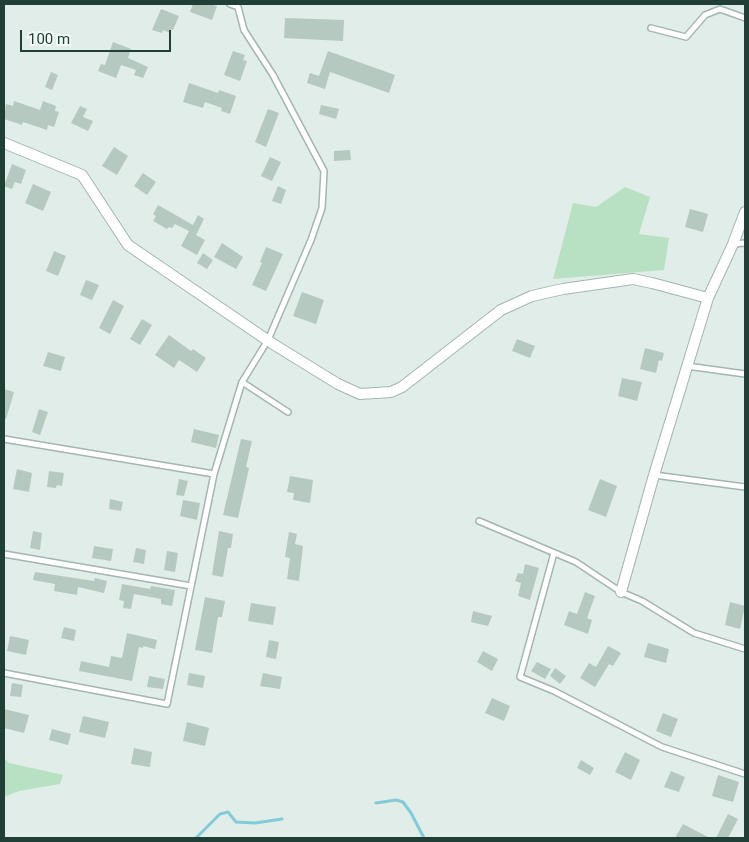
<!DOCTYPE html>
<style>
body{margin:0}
#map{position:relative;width:749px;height:842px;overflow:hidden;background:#e1ede8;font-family:Roboto,sans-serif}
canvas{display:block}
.frame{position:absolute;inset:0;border:5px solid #204037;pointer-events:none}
.scale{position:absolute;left:20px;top:30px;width:151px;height:22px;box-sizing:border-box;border:2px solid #204037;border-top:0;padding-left:6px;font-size:15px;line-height:18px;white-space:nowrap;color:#204037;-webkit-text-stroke:4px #f2f9f6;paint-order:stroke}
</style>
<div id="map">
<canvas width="749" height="842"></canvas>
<div class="frame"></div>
<div class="scale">100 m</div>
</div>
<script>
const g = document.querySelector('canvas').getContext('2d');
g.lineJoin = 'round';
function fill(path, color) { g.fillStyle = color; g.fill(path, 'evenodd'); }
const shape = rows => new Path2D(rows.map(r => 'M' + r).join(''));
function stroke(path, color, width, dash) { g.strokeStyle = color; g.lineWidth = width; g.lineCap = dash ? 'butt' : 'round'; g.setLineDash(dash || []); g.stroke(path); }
const green = shape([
 [625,187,650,197,639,234,669,238,664,270,553,279,573,203,596,207],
 [4,758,9,763,63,775,60,784,19,791,4,797]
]);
const stream = shape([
 [376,803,396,800,403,802,411,813,424,838],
 [196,838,220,814,228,812,236,822,255,823,282,819]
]);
const building = shape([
 [193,4,209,4,217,6,212,20,190,12],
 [161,9,179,16,173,30,171,29,170,33,163,30,162,33,152,30],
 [285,18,344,20,343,41,284,38],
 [113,42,131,49,128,58,148,67,143,78,134,75,136,70,121,65,116,78,98,71,101,64,105,65],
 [233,51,245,55,243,60,247,61,240,81,224,75],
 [328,51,395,75,389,93,330,72,325,89,307,83,310,73,319,76],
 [51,72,58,75,52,90,45,87],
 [189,83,218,93,219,90,236,96,230,114,221,111,222,108,205,102,203,108,183,102],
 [14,101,40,110,43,101,56,106,55,111,59,112,54,127,48,125,47,130,23,122,22,125,4,119,6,104,13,106],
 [321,105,339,109,336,119,319,114],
 [80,106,87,109,83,117,93,121,88,131,71,123],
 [268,109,279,113,266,147,255,142],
 [114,147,128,156,117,175,102,166],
 [350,150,351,160,334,161,334,151],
 [270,157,281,162,272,181,261,176],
 [12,164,26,170,21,184,15,182,12,189,4,186],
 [143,173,156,182,147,195,134,186],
 [33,184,51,192,43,211,25,203],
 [278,186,286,190,281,204,272,201],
 [158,205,193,225,198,215,204,219,196,235,205,240,197,255,181,246,189,231,175,224,172,228,169,227,167,229,153,221,156,216,153,214],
 [690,209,708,214,703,232,685,227],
 [222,243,243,257,236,269,214,257],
 [266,247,283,254,266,291,252,285,262,263,260,262],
 [54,251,66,256,58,276,46,271],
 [203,253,213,260,207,269,197,263],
 [86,280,99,285,92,300,80,295],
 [302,292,324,300,316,324,293,316],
 [113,300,124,306,110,334,99,328],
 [142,319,152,325,140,345,130,339],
 [169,335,191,351,193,349,206,358,197,372,179,360,174,368,155,355],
 [517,339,535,346,530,358,512,351],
 [645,348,664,353,662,361,659,360,656,373,640,369],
 [48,352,65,357,61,371,43,366],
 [622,378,642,382,637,401,618,396],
 [4,389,14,392,6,419,4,419],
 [39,409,48,412,40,435,32,432],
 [194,429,219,435,216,448,191,442],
 [241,439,252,441,246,467,249,468,238,518,223,515],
 [17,469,32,473,29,492,13,489],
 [49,471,64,473,62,486,57,485,56,488,47,487],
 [290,476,313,480,310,503,293,500,294,493,287,492],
 [179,479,188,481,184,496,176,495],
 [600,479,617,486,606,517,588,510],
 [110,499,123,502,121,511,109,509],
 [183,500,200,503,197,520,180,516],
 [33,531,42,533,40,550,30,548],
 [219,531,233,534,231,548,228,548,223,577,212,575],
 [289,532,297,534,295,544,303,546,299,581,287,579,290,558,285,557],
 [94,546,113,549,111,561,92,558],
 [136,548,146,550,144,564,133,562],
 [167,551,178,553,175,572,164,570],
 [525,564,539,568,530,600,518,596,521,583,515,581,518,573,523,574],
 [35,572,94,581,95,578,107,581,104,593,78,587,77,595,54,591,55,584,33,580],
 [122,584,150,589,151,586,175,590,172,606,161,604,161,599,134,594,131,609,123,608,124,601,119,600],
 [585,592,595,596,587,618,592,620,588,634,564,625,569,611,577,614],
 [205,597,225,601,222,617,218,617,212,653,195,650],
 [730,602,745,606,740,629,725,625],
 [251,603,276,607,273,625,248,621],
 [473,611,492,616,488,626,471,622],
 [64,627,76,630,74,641,61,638],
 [127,633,157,640,155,649,143,646,143,648,139,647,132,681,79,671,81,661,109,667,111,656,122,658],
 [10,636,29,640,26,655,7,651],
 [269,640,279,642,276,659,266,657],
 [648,643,669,649,666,663,644,657],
 [608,646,621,653,613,666,609,664,595,687,580,678,589,663,596,667],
 [483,651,498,659,492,671,477,662],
 [537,662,551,669,545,679,531,671],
 [555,668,566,676,560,684,550,676],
 [189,673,205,676,203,688,187,685],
 [263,673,282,677,280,689,260,686],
 [149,676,165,679,163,689,147,687],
 [12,683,23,685,21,697,10,696],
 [492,698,510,706,504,721,485,713],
 [4,709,29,715,24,733,4,728],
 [663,713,678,719,671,737,656,731],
 [83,716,109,722,105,738,79,732],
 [187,722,209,728,205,746,183,741],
 [52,729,71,734,68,745,49,740],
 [134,748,152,752,150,767,131,764],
 [625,752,640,760,631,780,615,772],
 [581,760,594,768,590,775,577,768],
 [671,771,685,777,679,792,664,787],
 [718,775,739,782,733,802,712,796],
 [728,814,738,819,728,838,716,838],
 [683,824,710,838,675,838]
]);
const service = shape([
 [651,28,686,37,705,15,720,9,745,18],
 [733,244,745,243],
 [687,366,745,374],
 [242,382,288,412],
 [4,439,214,474],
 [654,475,745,487],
 [479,521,576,562,621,592,642,601,694,633,745,649],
 [554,553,520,677,554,691,662,747,745,774],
 [4,554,191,586],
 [4,673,167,704,214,474,242,382,268,340,311,240,322,208,324,171,273,75,244,30,238,7,230,4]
]);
const minor = shape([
 [4,143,82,175,128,245,273,344,338,384,360,394,391,392,402,387,501,310,532,296,563,289,633,279,652,283,708,298],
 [621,592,654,475,708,298,733,244,745,212]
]);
fill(green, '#b8e1c3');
stroke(stream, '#84cbd8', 3);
fill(building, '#b6c9c1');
stroke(service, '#a3b6af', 8);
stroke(minor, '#a3b6af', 12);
stroke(service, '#fff', 5);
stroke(minor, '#fff', 10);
</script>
